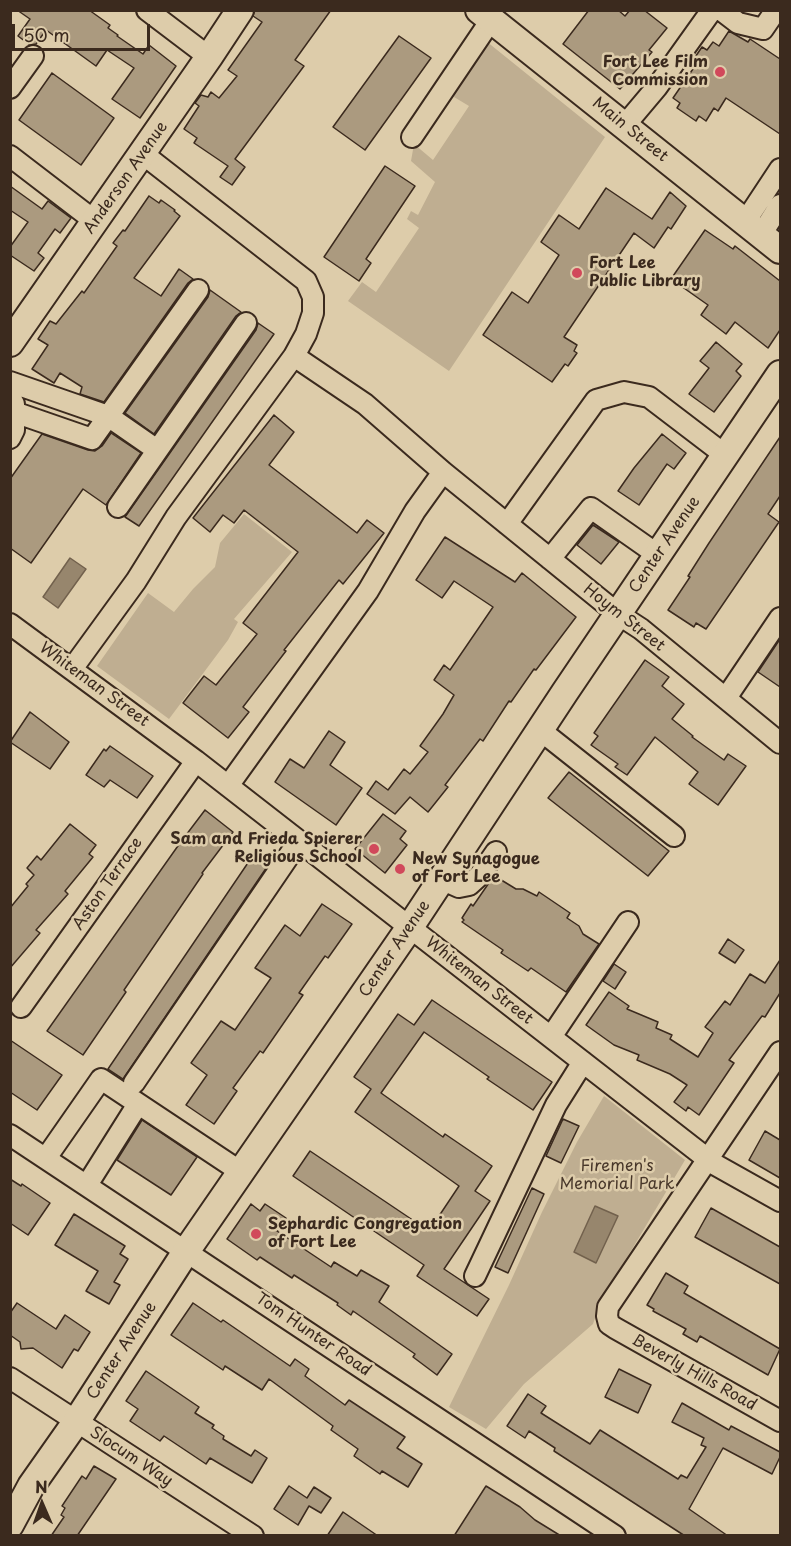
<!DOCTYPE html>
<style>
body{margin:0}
#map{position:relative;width:791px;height:1546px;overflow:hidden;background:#dca;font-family:"Playpen Sans",sans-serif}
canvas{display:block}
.frame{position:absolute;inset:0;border:12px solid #3b2a1e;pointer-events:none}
.north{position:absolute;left:12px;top:1474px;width:60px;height:60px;-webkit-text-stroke:4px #dca;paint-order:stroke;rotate:358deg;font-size:16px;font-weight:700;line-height:24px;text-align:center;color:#3b2a1e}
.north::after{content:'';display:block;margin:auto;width:21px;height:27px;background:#3b2a1e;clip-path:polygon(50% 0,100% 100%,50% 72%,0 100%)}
.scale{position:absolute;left:12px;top:24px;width:138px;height:27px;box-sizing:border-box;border:3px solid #3b2a1e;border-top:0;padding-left:8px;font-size:18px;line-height:21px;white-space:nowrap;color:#3b2a1e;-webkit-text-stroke:4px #dca;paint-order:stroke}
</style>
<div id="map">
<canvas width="791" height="1546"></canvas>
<div class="frame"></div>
<div class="north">N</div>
<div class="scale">50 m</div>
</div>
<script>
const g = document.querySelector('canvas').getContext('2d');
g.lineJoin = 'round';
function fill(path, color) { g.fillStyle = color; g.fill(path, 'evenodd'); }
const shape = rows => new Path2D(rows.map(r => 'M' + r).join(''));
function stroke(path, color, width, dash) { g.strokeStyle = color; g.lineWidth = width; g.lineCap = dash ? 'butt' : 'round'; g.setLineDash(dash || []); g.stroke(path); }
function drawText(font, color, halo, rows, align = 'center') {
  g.font = font + ' "Playpen Sans",sans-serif'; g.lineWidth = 5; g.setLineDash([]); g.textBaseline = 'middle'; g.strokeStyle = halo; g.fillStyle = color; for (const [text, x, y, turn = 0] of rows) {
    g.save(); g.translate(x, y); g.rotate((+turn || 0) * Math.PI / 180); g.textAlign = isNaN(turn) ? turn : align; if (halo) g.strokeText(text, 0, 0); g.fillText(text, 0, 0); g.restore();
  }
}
const green = shape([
 [486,41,605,137,449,371,348,301,362,282,376,292,419,228,407,219,411,211,418,215,435,182,411,161,414,144,433,160,469,106,449,94],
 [244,514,292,552,234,619,238,622,228,640,169,719,97,666,148,593,174,612,193,589,215,567,220,543],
 [604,1096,685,1160,600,1303,593,1324,524,1384,486,1429,449,1407,509,1285,542,1212,577,1142]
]);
const water = shape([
 [70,558,86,569,58,608,43,597,70,558],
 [595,1206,618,1216,596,1263,574,1252,595,1206]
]);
const building = shape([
 [17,10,89,10,110,25,108,28,118,35,117,36,143,54,149,45,176,66,140,118,112,99,134,68,107,50,96,66,46,30,36,44,30,45,18,36,30,19,17,10],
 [255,10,331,10,295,60,304,66,235,159,245,167,232,185,220,177,228,166,194,143,197,138,184,129,199,106,195,103,201,95,208,97,211,92,219,98,237,76,228,70,262,22,253,16,255,10],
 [589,10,618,10,625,16,630,10,644,10,667,28,649,50,652,52,620,89,563,44,589,10],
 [729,31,748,42,750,39,780,59,780,134,726,98,718,111,714,108,706,121,699,116,696,121,677,108,680,103,673,98,695,66,691,63,702,47,707,50,713,42,719,46,729,31],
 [399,36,431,58,365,150,333,127,399,36],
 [52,73,114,118,81,165,19,120,52,73],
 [385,166,415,186,366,259,371,263,359,281,324,257,385,166],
 [10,186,42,209,48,201,71,218,60,233,55,229,38,253,44,258,34,271,10,255,10,247,28,222,10,210,10,186],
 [606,188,652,219,670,192,686,206,671,229,668,227,654,248,634,233,564,337,577,345,574,351,577,353,568,366,565,364,552,382,483,335,512,292,528,303,559,255,541,242,559,215,579,229,606,188],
 [149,196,159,203,161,200,175,210,174,211,180,216,134,278,161,296,179,269,193,279,188,283,104,402,80,394,82,387,60,373,54,383,32,369,48,345,38,339,50,321,56,324,82,291,84,293,117,246,113,243,123,230,125,231,149,196],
 [705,230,733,249,735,246,780,281,780,330,768,348,735,322,726,334,701,315,708,305,671,279,705,230],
 [210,290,241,312,236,316,154,434,125,413,208,297,210,290],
 [258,323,274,334,139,526,125,517,256,330,258,323],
 [716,342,742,364,736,371,741,376,714,412,689,394,709,368,700,361,716,342],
 [274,415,294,432,269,465,357,533,367,520,384,533,343,584,339,580,284,650,286,651,243,707,249,712,228,738,183,703,204,676,216,685,257,634,243,623,298,552,244,510,234,523,223,515,210,532,193,518,274,415],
 [111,433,141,453,106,505,83,489,31,563,10,548,10,479,42,434,88,450,95,451,102,446,111,433],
 [662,434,686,453,674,469,667,464,639,505,618,491,634,468,662,434],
 [780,437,780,496,768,514,779,522,706,629,696,623,694,627,668,610,690,577,688,576,709,543,780,437],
 [593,525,619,542,601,564,577,545,593,525],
 [445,537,515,582,522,573,576,617,536,670,534,669,511,702,509,701,483,741,480,739,445,785,448,787,428,812,410,797,395,814,367,794,376,781,388,790,404,769,410,774,428,752,420,746,443,714,454,695,434,680,444,665,450,670,493,607,454,581,442,598,416,580,445,537],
 [780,639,780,687,758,672,780,639],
 [645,660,669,677,662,686,684,704,672,719,693,736,692,737,724,760,728,754,746,766,718,805,689,784,698,772,655,737,627,775,615,767,618,764,591,745,598,736,594,733,645,660],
 [30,712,69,742,50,769,10,742,30,712],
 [329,731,345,742,330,765,362,788,336,825,275,782,290,759,304,768,329,731],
 [110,746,153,776,137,798,110,780,104,787,86,775,104,749,106,751,110,746],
 [569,772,669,851,648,876,548,798,569,772],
 [205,810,233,832,202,873,203,874,124,990,126,992,83,1055,47,1031,180,843,205,810],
 [383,814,406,831,400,839,407,845,385,873,355,849,383,814],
 [70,824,96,845,89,854,93,857,65,891,68,894,36,930,40,933,10,968,10,908,28,886,26,884,34,875,27,868,37,856,41,860,70,824],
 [256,851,271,861,123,1079,108,1069,256,851],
 [493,877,498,878,516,889,523,889,537,896,539,892,570,913,567,918,579,926,583,934,599,944,566,992,531,968,528,971,501,953,503,950,462,922,464,920,462,918,471,904,473,906,493,877],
 [322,904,352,924,328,958,325,956,299,993,303,995,263,1053,260,1051,233,1088,237,1091,214,1124,186,1105,207,1075,191,1063,221,1021,235,1030,271,978,255,968,285,925,300,936,322,904],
 [728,939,744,950,735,963,719,953,728,939],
 [780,960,780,993,765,1017,762,1016,729,1060,734,1063,699,1115,688,1107,686,1111,674,1102,687,1085,670,1074,637,1060,639,1055,614,1045,586,1025,609,992,629,1006,627,1009,658,1022,656,1028,672,1035,670,1039,698,1057,713,1033,705,1027,725,1001,730,1005,750,974,765,983,780,960],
 [614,964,626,972,615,989,603,981,614,964],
 [432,1000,552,1082,533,1110,487,1079,489,1077,424,1032,381,1093,443,1137,445,1134,492,1166,475,1191,490,1201,444,1269,489,1299,477,1316,417,1276,424,1265,293,1176,310,1151,429,1231,459,1186,355,1112,371,1089,354,1077,398,1014,414,1025,432,1000],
 [10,1040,62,1075,37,1110,10,1092,10,1040],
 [563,1119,579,1126,561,1163,546,1156,563,1119],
 [142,1120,197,1157,171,1195,117,1160,142,1120],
 [765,1131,780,1140,780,1178,749,1160,765,1131],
 [10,1179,21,1186,22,1184,50,1203,28,1235,10,1223,10,1179],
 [532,1188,544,1194,508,1273,495,1267,532,1188],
 [251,1204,260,1211,265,1204,286,1218,277,1231,331,1267,334,1262,357,1276,361,1270,389,1286,379,1302,452,1354,437,1375,413,1357,415,1354,353,1311,351,1315,337,1305,338,1303,294,1275,292,1278,260,1257,257,1260,227,1239,251,1204],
 [711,1208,780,1247,780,1284,695,1237,711,1208],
 [74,1214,125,1246,120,1254,128,1259,114,1282,120,1285,109,1304,86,1291,98,1271,55,1245,74,1214],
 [666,1273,688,1286,684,1293,780,1349,768,1375,700,1336,697,1342,683,1334,686,1329,653,1311,654,1309,647,1305,666,1273],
 [17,1303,56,1329,65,1315,90,1332,78,1351,74,1349,62,1368,33,1348,21,1349,20,1342,10,1335,10,1313,17,1303],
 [193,1303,221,1322,223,1320,290,1366,295,1359,309,1369,305,1376,345,1405,349,1400,405,1437,397,1448,422,1464,408,1487,382,1471,380,1474,354,1456,358,1449,331,1430,333,1426,269,1379,262,1390,225,1366,223,1370,171,1335,193,1303],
 [619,1369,651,1385,638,1413,605,1397,619,1369],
 [146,1371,199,1407,195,1413,214,1425,212,1428,224,1436,223,1439,251,1456,255,1450,267,1458,252,1483,210,1458,206,1464,164,1436,160,1441,130,1421,138,1409,126,1401,146,1371],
 [528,1394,546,1406,541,1413,590,1444,600,1430,678,1479,681,1475,687,1478,706,1447,701,1445,704,1438,672,1422,682,1403,729,1430,731,1426,780,1452,780,1457,772,1474,723,1448,689,1509,728,1536,685,1536,554,1451,555,1448,529,1431,525,1438,507,1426,528,1394],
 [94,1466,116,1479,77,1536,51,1536,64,1517,61,1515,65,1508,62,1506,82,1476,86,1479,94,1466],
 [289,1486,307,1498,314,1487,331,1498,321,1513,309,1506,298,1525,274,1509,289,1486],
 [486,1486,520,1507,535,1520,561,1536,454,1536,486,1486],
 [343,1512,378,1536,327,1536,343,1512]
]);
const minor = shape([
 [147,10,209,57],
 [721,10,738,23,763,29,776,10],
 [10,88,33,56],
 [625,125,657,87,712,10],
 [412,137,491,20],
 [10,156,96,222],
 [745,222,780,169],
 [761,235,780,205],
 [294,356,365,404,443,472,618,614,641,629,780,743],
 [10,382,108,416,157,450],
 [10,397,14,404,14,430,10,438],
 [14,412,92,439,198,290],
 [118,507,246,323],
 [507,524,596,400,624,392,649,397,725,455],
 [550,559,591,508,658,555],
 [10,624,196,761,714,1164,780,1201],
 [72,669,136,581,176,517,294,356,306,334,313,313,313,297,306,281,143,154],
 [726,698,780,618],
 [540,730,674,836],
 [228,786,368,591,415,511,443,472],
 [441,879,459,887,469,885,480,875,496,852],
 [21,1007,196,761],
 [551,1037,628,922],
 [780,1052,608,1307,607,1316,609,1324,615,1328,780,1421],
 [134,1083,299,841],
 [10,1135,615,1536],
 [46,1158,101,1079,241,1172],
 [87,1185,138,1104],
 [475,1276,556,1105,583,1062],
 [10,1378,253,1536]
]);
const major = shape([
 [479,10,780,250],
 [10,343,209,57,240,10],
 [10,1525,31,1486,76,1422,187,1250,410,927,565,692,780,374]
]);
const markers = [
 [720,72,6,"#d1495b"],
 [577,273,6,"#d1495b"],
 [374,849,6,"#d1495b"],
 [400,869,6,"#d1495b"],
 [256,1234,6,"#d1495b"]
];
const poiNames = [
 ["Fort Lee Film",708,63,"right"],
 ["Commission",708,81,"right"],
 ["Fort Lee",589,264],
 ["Public Library",589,282],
 ["Sam and Frieda Spierer",362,840,"right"],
 ["Religious School",362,858,"right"],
 ["New Synagogue",412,860],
 ["of Fort Lee",412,878],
 ["Sephardic Congregation",268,1225],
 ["of Fort Lee",268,1243]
];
const streetNames = [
 ["Main Street",630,130,39],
 ["Anderson Avenue",126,178,-55],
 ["Center Avenue",665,545,-56],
 ["Hoym Street",624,618,38],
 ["Whiteman Street",94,685,36],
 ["Aston Terrace",108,884,-55],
 ["Center Avenue",395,949,-56],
 ["Whiteman Street",479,981,38],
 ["Tom Hunter Road",313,1335,34],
 ["Center Avenue",122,1351,-57],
 ["Beverly Hills Road",694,1373,29],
 ["Slocum Way",131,1457,33]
];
const parkNames = [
 ["Firemen's",617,1167],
 ["Memorial Park",617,1185]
];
fill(green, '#bfae91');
fill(water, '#97866d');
stroke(water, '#72614d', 1.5);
fill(building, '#ab9a7f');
stroke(building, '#3b2a1e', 1.5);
stroke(minor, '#3b2a1e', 24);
stroke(major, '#3b2a1e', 30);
stroke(minor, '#dca', 20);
stroke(major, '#dca', 26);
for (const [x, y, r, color] of markers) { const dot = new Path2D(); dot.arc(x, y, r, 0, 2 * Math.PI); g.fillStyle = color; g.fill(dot); stroke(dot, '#dca', 2); }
drawText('bold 16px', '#3b2a1e', '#dca', poiNames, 'left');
drawText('16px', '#3b2a1e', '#dca', streetNames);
drawText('16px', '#48372a', '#dca', parkNames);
</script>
